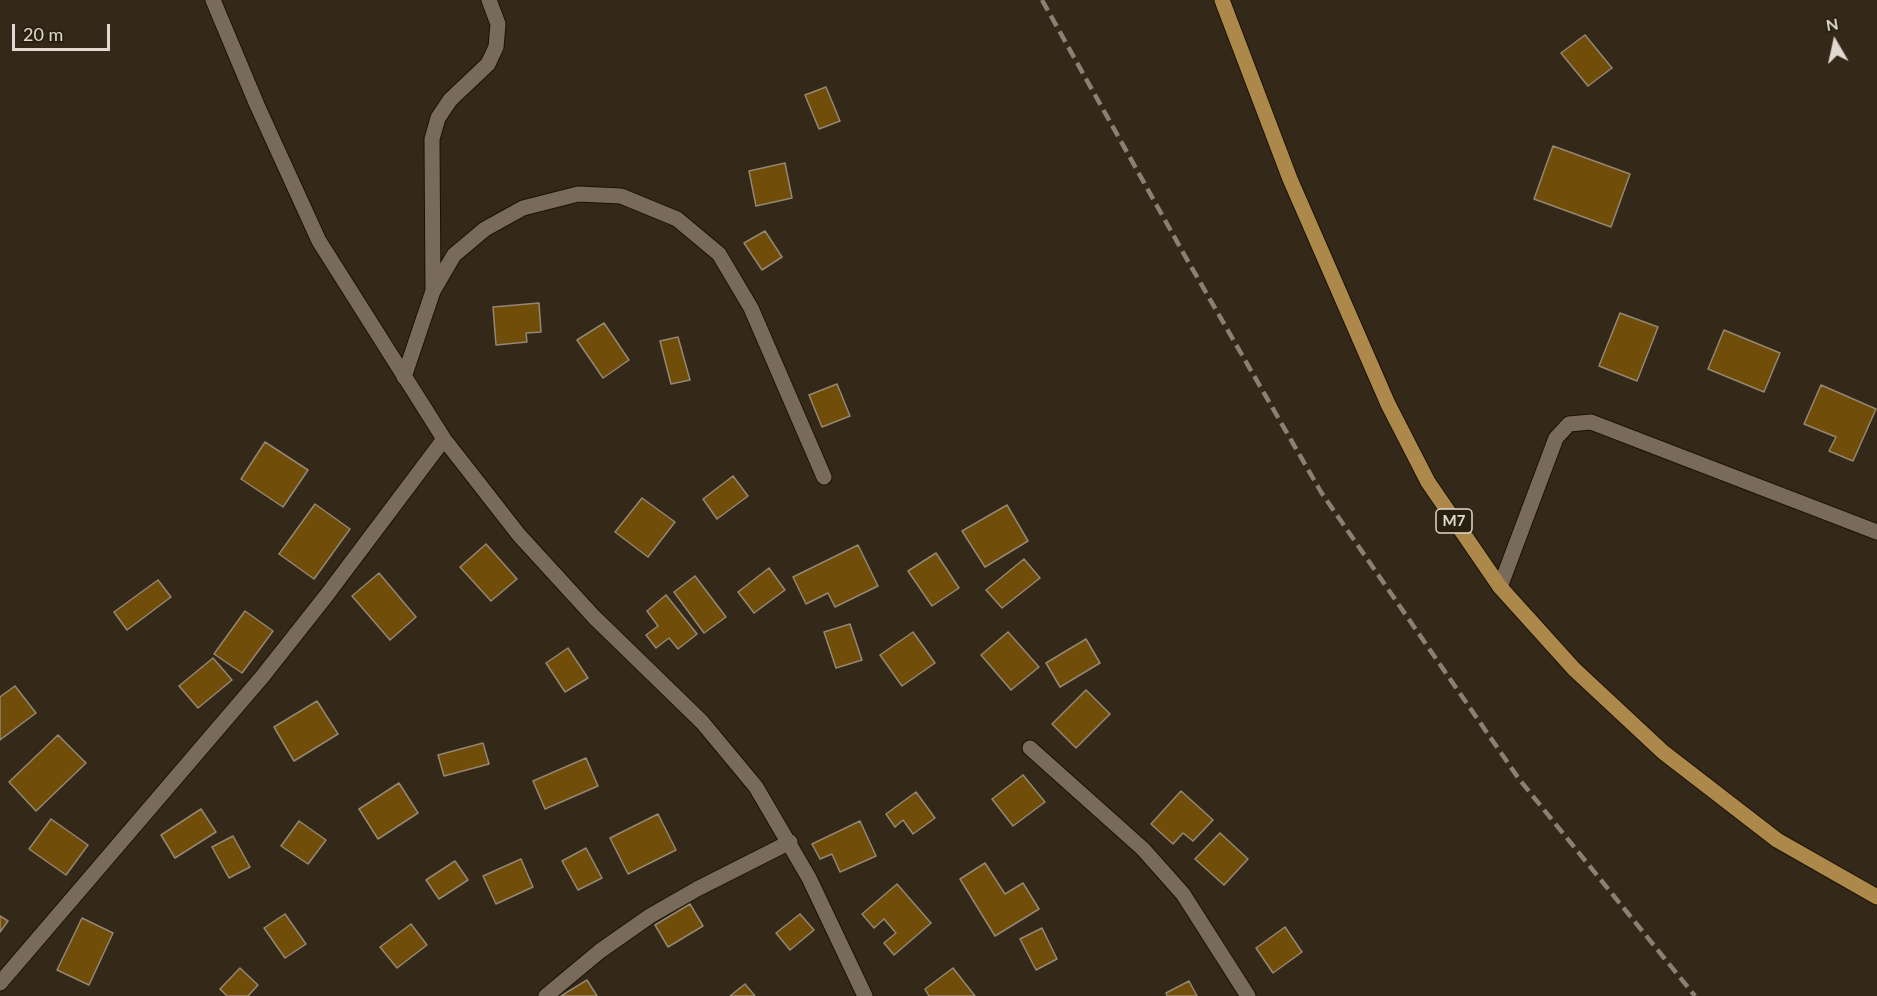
<!DOCTYPE html>
<style>
body{margin:0}
#map{position:relative;width:1877px;height:996px;overflow:hidden;background:#342919;font-family:Lato,sans-serif}
canvas{display:block}
.north{position:absolute;left:1805px;top:12px;width:60px;height:60px;-webkit-text-stroke:4px #2a200f;paint-order:stroke;rotate:351deg;font-size:16px;font-weight:700;line-height:24px;text-align:center;color:#e1d9cf}
.north::after{content:'';display:block;margin:auto;width:21px;height:27px;background:#e1d9cf;clip-path:polygon(50% 0,100% 100%,50% 72%,0 100%)}
.scale{position:absolute;left:12px;top:24px;width:98px;height:27px;box-sizing:border-box;border:3px solid #e1d9cf;border-top:0;padding-left:8px;font-size:18px;line-height:21px;white-space:nowrap;color:#e1d9cf;-webkit-text-stroke:4px #2a200f;paint-order:stroke}
</style>
<div id="map">
<canvas width="1877" height="996"></canvas>
<div class="north">N</div>
<div class="scale">20 m</div>
</div>
<script>
const g = document.querySelector('canvas').getContext('2d');
g.lineJoin = 'round';
function fill(path, color) { g.fillStyle = color; g.fill(path, 'evenodd'); }
const shape = rows => new Path2D(rows.map(r => 'M' + r).join(''));
function stroke(path, color, width, dash) { g.strokeStyle = color; g.lineWidth = width; g.lineCap = dash ? 'butt' : 'round'; g.setLineDash(dash || []); g.stroke(path); }
function drawText(font, color, halo, rows, align = 'center') {
  g.font = font + ' Lato,sans-serif'; g.lineWidth = 6; g.setLineDash([]); g.textBaseline = 'middle'; g.strokeStyle = halo; g.fillStyle = color; for (const [text, x, y, turn = 0] of rows) {
    g.save(); g.translate(x, y); g.rotate((+turn || 0) * Math.PI / 180); g.textAlign = isNaN(turn) ? turn : align; if (halo) g.strokeText(text, 0, 0); g.fillText(text, 0, 0); g.restore();
  }
}
const building = shape([
 [1585,35,1612,68,1588,86,1561,53,1585,35],
 [826,87,840,121,819,129,805,95,826,87],
 [1553,146,1630,174,1611,227,1534,199,1553,146],
 [785,163,792,198,756,206,749,171,785,163],
 [765,231,782,257,762,270,744,243,765,231],
 [539,303,541,332,526,333,527,342,496,345,493,307,539,303],
 [1620,313,1658,327,1637,381,1599,366,1620,313],
 [604,323,629,360,603,378,577,340,604,323],
 [1724,330,1780,353,1764,392,1708,369,1724,330],
 [678,337,690,380,671,384,660,341,678,337],
 [837,384,850,416,822,427,809,395,837,384],
 [1821,385,1876,409,1853,461,1829,451,1836,437,1804,424,1821,385],
 [265,442,308,470,283,507,241,479,265,442],
 [733,476,748,496,717,519,703,499,733,476],
 [642,498,675,522,648,557,615,532,642,498],
 [315,504,350,529,314,579,279,554,315,504],
 [1007,505,1028,541,985,567,962,531,1007,505],
 [486,544,517,579,491,601,460,567,486,544],
 [858,545,878,586,835,607,828,593,806,604,793,577,858,545],
 [936,553,959,588,932,606,908,571,936,553],
 [1024,559,1040,578,1002,608,986,590,1024,559],
 [769,568,785,590,754,613,738,592,769,568],
 [379,573,416,617,390,640,352,596,379,573],
 [695,576,726,617,704,633,674,592,695,576],
 [158,580,171,597,127,630,114,612,158,580],
 [666,595,697,634,678,649,669,638,656,648,646,635,658,626,647,611,666,595],
 [245,611,273,631,242,673,214,654,245,611],
 [850,624,862,660,836,668,824,632,850,624],
 [913,632,935,663,902,686,880,655,913,632],
 [1008,632,1039,667,1011,690,981,655,1008,632],
 [1086,639,1100,663,1060,687,1046,663,1086,639],
 [568,648,588,678,565,692,546,663,568,648],
 [213,658,232,680,198,708,179,686,213,658],
 [15,686,36,713,0,740,0,697,15,686],
 [1086,690,1110,714,1076,748,1052,724,1086,690],
 [317,701,338,734,294,761,274,727,317,701],
 [58,735,86,763,36,811,9,782,58,735],
 [483,743,489,764,444,776,438,755,483,743],
 [586,758,598,786,545,809,533,781,586,758],
 [1023,775,1045,802,1013,826,992,799,1023,775],
 [399,783,418,813,378,839,359,809,399,783],
 [1181,791,1213,820,1193,841,1183,833,1173,844,1151,824,1181,791],
 [916,792,935,818,913,834,903,820,895,827,886,814,916,792],
 [201,809,216,832,175,858,161,835,201,809],
 [658,814,676,850,628,874,610,838,658,814],
 [51,819,88,845,66,875,29,849,51,819],
 [299,821,326,840,308,864,281,846,299,821],
 [860,821,876,856,840,872,832,854,820,859,812,844,860,821],
 [1220,833,1248,859,1224,885,1195,859,1220,833],
 [233,836,250,867,229,878,212,847,233,836],
 [586,848,602,878,578,890,562,861,586,848],
 [521,859,533,887,496,904,483,876,521,859],
 [455,861,468,880,439,899,426,880,455,861],
 [985,863,1005,894,1023,883,1039,909,995,936,960,879,985,863],
 [897,884,931,923,894,955,884,943,896,933,884,919,874,928,862,914,897,884],
 [690,904,703,926,668,947,655,925,690,904],
 [285,914,306,944,285,958,264,928,285,914],
 [800,914,814,930,790,950,776,933,800,914],
 [0,916,8,921,0,932,0,916],
 [82,918,113,933,89,985,57,970,82,918],
 [411,924,427,945,397,968,380,947,411,924],
 [1285,927,1302,952,1273,973,1256,948,1285,927],
 [1042,928,1057,959,1036,970,1020,939,1042,928],
 [240,968,258,985,248,996,227,996,220,989,240,968],
 [953,968,975,996,929,996,925,989,953,968],
 [587,980,597,996,561,996,587,980],
 [1189,981,1197,996,1167,996,1166,993,1189,981],
 [745,984,755,996,730,996,745,984]
]);
const minor = shape([
 [213,0,257,105,319,241,444,439,519,535,594,617,702,722,756,787,809,878,865,996],
 [433,291,432,139,438,118,450,100,488,64,496,47,498,24,489,0],
 [404,377,433,291,454,255,485,229,523,208,578,194,621,196,677,219,719,254,751,308,824,477],
 [1500,587,1556,438,1569,424,1591,422,1877,532],
 [1030,748,1143,849,1183,894,1248,996],
 [0,983,262,677,326,596,444,439],
 [546,996,600,951,650,916,697,889,790,842]
]);
const major = shape([
 [1222,0,1290,179,1388,404,1428,482,1500,587,1574,669,1663,752,1777,840,1877,897]
]);
const rail = shape([
 [1042,0,1185,256,1321,492,1519,779,1695,996]
]);
const shields = [
 [1454,521,36]
];
const shieldNames = [
 ["M7",1454,521]
];
fill(building, '#704d08');
stroke(building, '#948774', 1.5);
stroke(minor, '#1c1203', 17);
stroke(major, '#1c1203', 17);
stroke(minor, '#786b59', 15);
stroke(major, '#ad884b', 15);
stroke(rail, '#8a8174', 4.5, [12, 6]);
for (const [x, y, w] of shields) { const box = new Path2D(); box.roundRect(x - w / 2, y - 12, w, 24, 4.5); g.fillStyle = '#2a200f'; g.fill(box); stroke(box, '#e1d9cf', 1.5); }
drawText('bold 15px', '#e1d9cf', null, shieldNames);
</script>
